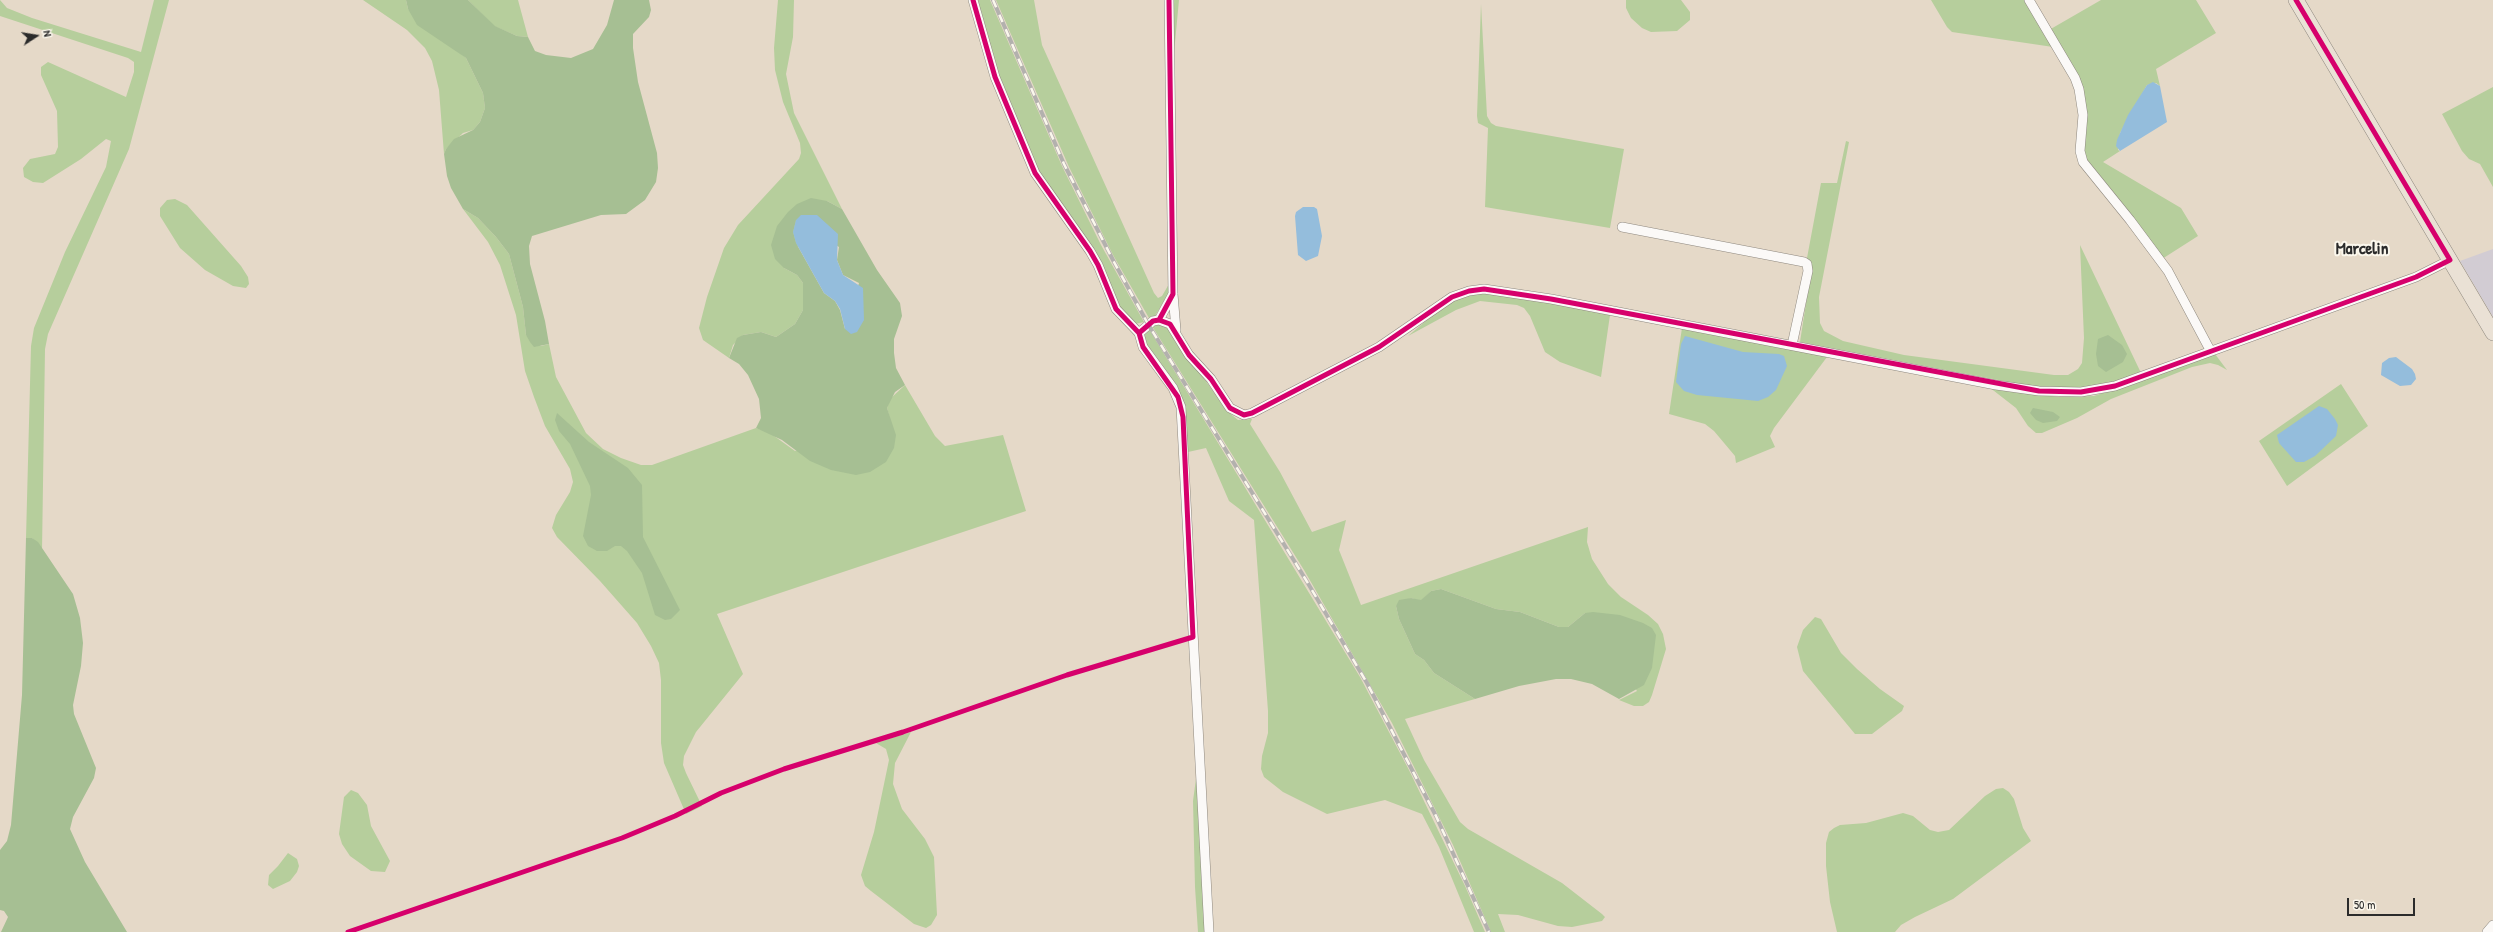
<!DOCTYPE html>
<style>
body{margin:0}
#map{position:relative;width:2493px;height:932px;overflow:hidden;background:#e5d9c8;font-family:"Patrick Hand",sans-serif}
canvas{display:block}
.north{position:absolute;left:16px;top:16px;width:40px;height:40px;-webkit-text-stroke:3px #fbf7ec;paint-order:stroke;rotate:78deg;font-size:11px;font-weight:700;line-height:16px;text-align:center;color:#2b2b2b}
.north::after{content:'';display:block;margin:auto;width:14px;height:18px;background:#2b2b2b;clip-path:polygon(50% 0,100% 100%,50% 72%,0 100%)}
.scale{position:absolute;left:2347px;top:898px;width:68px;height:18px;box-sizing:border-box;border:2px solid #2b2b2b;border-top:0;padding-left:5px;font-size:12px;line-height:14px;white-space:nowrap;color:#2b2b2b;-webkit-text-stroke:3px #fbf7ec;paint-order:stroke}
</style>
<div id="map">
<canvas width="2493" height="932"></canvas>
<div class="north">N</div>
<div class="scale">50 m</div>
</div>
<script>
const g = document.querySelector('canvas').getContext('2d');
g.lineJoin = 'round';
function fill(path, color) { g.fillStyle = color; g.fill(path, 'evenodd'); }
const shape = rows => new Path2D(rows.map(r => 'M' + r).join(''));
function stroke(path, color, width, dash) { g.strokeStyle = color; g.lineWidth = width; g.lineCap = dash ? 'butt' : 'round'; g.setLineDash(dash || []); g.stroke(path); }
function drawText(font, color, halo, rows, align = 'center') {
  g.font = font + ' "Patrick Hand",sans-serif'; g.lineWidth = 4; g.setLineDash([]); g.textBaseline = 'middle'; g.strokeStyle = halo; g.fillStyle = color; for (const [text, x, y, turn = 0] of rows) {
    g.save(); g.translate(x, y); g.rotate((+turn || 0) * Math.PI / 180); g.textAlign = isNaN(turn) ? turn : align; if (halo) g.strokeText(text, 0, 0); g.fillText(text, 0, 0); g.restore();
  }
}
const industrial = shape([
 [2493,249,2493,317,2460,261]
]);
const green = shape([
 [0,0,7,8,32,18,141,52,154,0,169,0,129,149,48,334,45,349,42,551,32,538,26,538,31,346,34,328,65,252,106,167,111,141,106,139,81,159,43,183,33,182,24,177,23,168,30,159,55,154,58,147,57,111,41,75,41,67,48,62,126,97,134,72,134,62,128,58,0,16],
 [363,0,406,0,408,9,466,58,483,93,485,108,480,122,473,130,463,133,446,149,444,154,439,90,432,61,425,48,407,30],
 [468,0,518,0,528,37,517,36,494,26],
 [778,0,794,0,793,37,786,74,794,113,842,209,827,201,784,268,797,275,803,283,803,310,795,324,776,337,761,332,743,335,733,345,729,358,703,340,699,328,707,297,724,248,738,225,799,159,801,153,800,143,783,102,775,70,774,48],
 [976,0,990,0,1062,166,1101,245,1144,322,1135,324,1118,305,1101,266,1045,187,999,81],
 [996,0,1034,0,1042,45,1154,293,1158,298,1162,296,1169,284,1169,293,1155,316,1149,318,1113,255,1069,167],
 [1173,0,1179,0,1174,53],
 [1626,0,1681,0,1690,12,1690,20,1677,31,1651,32,1642,28,1631,18,1626,8],
 [1931,0,2026,0,2053,47,1952,32,1947,27],
 [2101,0,2196,0,2216,33,2156,69,2160,86,2156,83,2147,85,2120,133,2118,150,2120,151,2103,162,2181,208,2198,236,2162,259,2084,157,2085,103,2049,30],
 [1481,4,1487,116,1491,123,1496,126,1624,149,1610,228,1485,207,1488,128,1478,123,1477,116],
 [2493,87,2493,187,2480,164,2469,159,2462,151,2442,114],
 [1846,141,1849,142,1819,297,1820,323,1824,331,1843,341,1904,355,2054,375,2068,375,2078,369,2082,363,2084,338,2080,245,2141,373,2114,383,2077,390,2035,387,1800,342,1812,264,1807,258,1821,183,1837,183],
 [175,199,187,205,241,266,248,277,249,284,246,288,233,286,205,270,180,248,160,216,160,208,167,200],
 [463,209,478,218,496,237,509,254,523,307,526,335,541,346,549,344,556,377,586,433,603,449,621,458,641,465,652,465,756,428,770,433,795,451,890,419,887,408,890,399,905,385,935,436,945,446,1003,435,1026,511,717,614,743,674,696,732,684,756,683,765,686,773,702,806,686,814,664,763,661,743,661,680,659,663,651,646,637,623,600,581,557,537,552,528,556,515,570,492,573,482,570,469,545,426,534,397,525,371,516,315,500,265,488,242],
 [1482,293,1504,294,1610,315,1601,377,1560,362,1545,352,1530,316,1524,308,1517,305,1480,301,1456,310,1408,336,1440,309,1458,298],
 [1162,324,1168,327,1227,411,1238,420,1252,419,1250,424,1280,472,1312,532,1346,520,1339,550,1361,605,1588,527,1587,542,1592,559,1608,584,1621,597,1648,615,1658,624,1663,634,1666,649,1652,695,1649,702,1643,706,1634,706,1619,700,1637,691,1585,613,1568,627,1559,627,1520,612,1496,609,1441,589,1431,591,1421,601,1411,598,1396,606,1399,619,1415,654,1424,660,1434,673,1475,699,1405,719,1424,760,1460,822,1468,829,1562,883,1602,914,1605,917,1602,921,1572,927,1558,926,1518,915,1498,914,1505,932,1491,932,1453,845,1392,723,1304,570,1152,326],
 [1682,328,1827,357,1774,428,1770,436,1775,447,1736,463,1735,456,1714,431,1705,424,1669,414],
 [1149,329,1360,677,1409,770,1466,888,1485,932,1474,932,1439,847,1422,814,1385,800,1327,814,1283,792,1264,777,1261,769,1262,756,1268,733,1268,711,1254,520,1229,501,1206,448,1188,452,1184,403,1177,386,1147,347,1144,335],
 [2215,354,2227,370,2218,365,2210,363,2192,367,2111,399,2077,418,2042,433,2036,433,2028,426,2016,408,1989,387,2058,397,2094,396],
 [2341,384,2368,426,2287,486,2259,441],
 [1815,617,1821,619,1841,653,1857,669,1880,689,1904,706,1902,711,1872,734,1855,734,1803,671,1797,647,1803,630],
 [911,732,895,763,893,784,902,809,925,839,934,857,937,915,931,925,926,928,914,924,871,891,865,886,861,875,874,832,889,760,886,749,876,743],
 [1197,771,1206,932,1198,932,1195,887,1193,801],
 [2003,788,2009,792,2014,799,2023,828,2031,841,1953,899,1915,917,1901,925,1895,932,1837,932,1830,902,1826,866,1826,843,1829,832,1834,828,1840,825,1866,823,1903,813,1913,816,1930,830,1938,832,1949,830,1985,796,1996,789],
 [351,790,358,793,367,805,371,826,390,861,385,872,371,871,350,856,342,844,339,834,344,797],
 [288,853,297,859,299,866,297,872,290,881,273,889,268,885,269,875,278,866]
]);
const forest = shape([
 [406,0,468,0,495,26,517,36,528,37,535,51,546,55,571,58,593,49,607,25,614,0,649,0,651,10,649,17,633,34,633,48,638,82,657,153,658,168,656,182,645,200,626,214,601,215,532,236,529,246,530,264,545,321,549,344,534,347,530,342,526,335,523,307,509,254,496,237,478,218,463,209,451,188,447,176,444,154,446,149,454,139,473,130,480,122,485,108,483,93,466,58,417,25,408,9],
 [811,198,827,201,842,209,877,270,900,303,902,316,894,339,894,353,896,368,905,385,895,392,887,408,896,435,894,448,886,462,870,472,856,475,831,470,810,461,782,440,756,428,761,418,759,399,748,375,739,364,729,358,737,338,743,335,761,332,776,337,795,324,803,310,803,283,797,275,784,268,775,259,771,245,777,226,788,212,797,204],
 [796,220,839,247,837,260,843,275,859,283,845,329,840,310,835,301,824,293,796,243,793,232],
 [2108,335,2122,345,2127,354,2123,362,2106,372,2098,366,2096,354,2098,339],
 [2033,408,2053,412,2060,417,2057,421,2043,423,2036,420,2030,413],
 [557,413,589,442,628,468,642,485,643,537,680,610,671,619,665,620,655,615,642,573,627,551,621,546,615,546,607,551,597,551,588,546,583,536,591,495,590,486,570,444,559,431,555,420],
 [26,538,32,538,38,542,73,594,80,618,83,643,81,666,73,705,74,714,96,768,94,778,73,817,70,829,85,862,127,932,1,932,8,917,4,911,0,910,0,850,7,841,11,825,22,695],
 [1441,589,1496,609,1520,612,1559,627,1568,627,1585,613,1593,612,1620,615,1643,623,1652,628,1656,635,1652,668,1644,685,1619,699,1592,684,1571,679,1556,679,1519,686,1475,699,1434,673,1424,660,1415,654,1399,619,1396,606,1399,600,1411,598,1421,600,1431,591]
]);
const water = shape([
 [2153,82,2160,86,2167,122,2120,151,2116,146,2117,140,2128,115,2147,85],
 [1303,207,1314,207,1317,209,1322,236,1318,256,1306,261,1298,255,1295,216,1296,212],
 [801,215,817,215,838,234,837,260,843,275,863,288,864,320,857,332,851,334,845,329,840,309,835,301,824,293,796,243,793,232,796,220],
 [1685,336,1743,352,1779,354,1784,356,1787,366,1776,390,1768,397,1758,401,1697,395,1684,391,1676,382,1681,344],
 [2396,357,2412,369,2415,374,2416,379,2411,385,2400,386,2381,375,2382,363,2389,358],
 [2319,406,2327,409,2335,419,2338,425,2336,436,2315,456,2304,462,2296,462,2279,443,2277,435]
]);
const street = shape([
 [973,0,995,77,1035,173,1090,251,1098,265,1116,309,1139,333,1143,347,1173,388,1181,407,1209,932],
 [1169,0,1173,294,1176,330],
 [2029,0,2075,78,2079,89,2083,115,2080,151,2083,162,2130,220,2168,271,2210,350],
 [1622,227,1804,262,1807,264,1808,271,1792,345],
 [1159,320,1173,294],
 [1139,333,1153,321,1159,320,1170,324,1189,355,1211,379,1230,408,1244,415,1252,413,1379,347,1452,297,1469,291,1484,289,1551,299,1996,385,2039,391,2081,392,2115,386,2416,277,2450,260],
 [2487,932,2493,925]
]);
const primary = shape([
 [2296,0,2493,333]
]);
const rail = shape([
 [993,0,1064,164,1114,262,1148,324,1306,580,1367,683,1436,816,1489,932]
]);
const cycleway = shape([
 [1159,320,1173,294,1169,0],
 [1139,333,1153,321,1159,320,1170,324,1189,355,1211,379,1230,408,1244,415,1252,413,1379,347,1452,297,1469,291,1484,289,1551,299,2039,391,2081,392,2115,386,2416,277,2450,260,2296,0],
 [348,932,622,838,675,816,721,793,784,769,903,732,1067,675,1193,637,1183,417,1178,397,1143,347,1139,333,1116,309,1098,265,1090,251,1035,173,995,77,973,0]
]);
const quarterNames = [
 ["Marcelin",2362,249]
];
fill(industrial, '#d2ccd3');
fill(green, '#b6ce9c');
fill(forest, '#a6bf93');
fill(water, '#94bddc');
stroke(street, '#8e887f', 10);
stroke(primary, '#8e887f', 16);
stroke(street, '#fbf9f7', 9);
stroke(primary, '#eae1d5', 15);
stroke(rail, '#b3b1ae', 4);
stroke(rail, '#fbf7ec', 2.5, [8]);
stroke(cycleway, '#d6006c', 5);
drawText('bold 17px', '#2b2b2b', '#fbf7ec', quarterNames);
</script>
